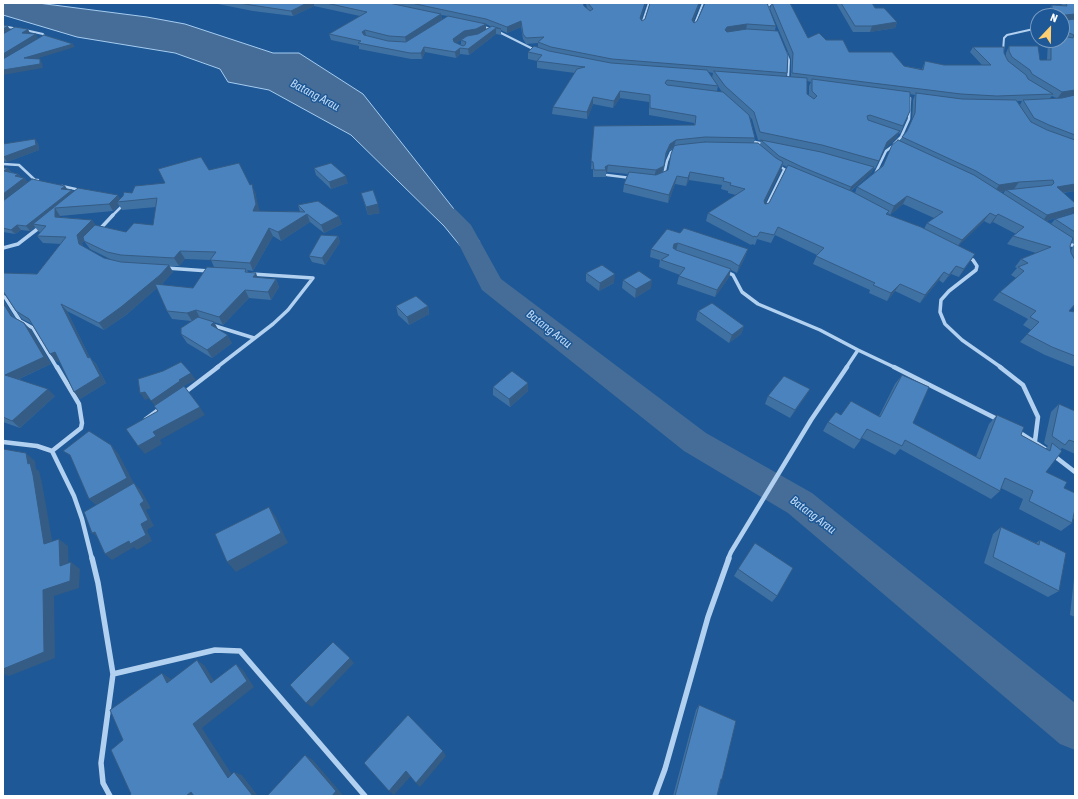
<!DOCTYPE html>
<style>
body{margin:0}
#map{position:relative;width:1078px;height:799px;overflow:hidden;background:#1e5896;font-family:"Asap Condensed",sans-serif}
canvas{display:block}
.frame{position:absolute;inset:0;border:4px solid #fff;pointer-events:none}
.north{position:absolute;left:1030px;top:8px;width:40px;height:40px;box-sizing:border-box;background:#1e5896;border:1px solid #789bc0;border-radius:50%;rotate:22deg;font-size:11px;font-weight:700;line-height:16px;text-align:center;color:#fff}
.north::after{content:'';display:block;margin:auto;width:14px;height:18px;background:#fdcf72;clip-path:polygon(50% 0,100% 100%,50% 72%,0 100%)}
</style>
<div id="map">
<canvas width="1078" height="799"></canvas>
<div class="frame"></div>
<div class="north">N</div>
</div>
<script>
const g = document.querySelector('canvas').getContext('2d');
g.lineJoin = 'round';
function fill(path, color) { g.fillStyle = color; g.fill(path, 'evenodd'); }
const shape = rows => new Path2D(rows.map(r => 'M' + r).join(''));
function stroke(path, color, width, dash) { g.strokeStyle = color; g.lineWidth = width; g.lineCap = dash ? 'butt' : 'round'; g.setLineDash(dash || []); g.stroke(path); }
function drawText(font, color, halo, rows, align = 'center') {
  g.font = font + ' "Asap Condensed",sans-serif'; g.lineWidth = 3; g.setLineDash([]); g.textBaseline = 'middle'; g.strokeStyle = halo; g.fillStyle = color; for (const [text, x, y, turn = 0] of rows) {
    g.save(); g.translate(x, y); g.rotate((+turn || 0) * Math.PI / 180); g.textAlign = isNaN(turn) ? turn : align; if (halo) g.strokeText(text, 0, 0); g.fillText(text, 0, 0); g.restore();
  }
}
const water = shape([
 [3,3,38,3,147,17,185,24,273,53,299,53,363,94,480,242,462,248,444,226,351,135,269,90,228,82,220,69,175,53,77,37,3,15,3,3]
]);
const river = shape([
 [447,207,455,209,471,225,501,279,706,433,812,493,1075,703,1075,750,1060,744,788,513,684,451,482,290,453,233,436,214,439,209,447,207]
]);
const streetFar4 = shape([
 [769,11,768,6,771,3],
 [642,24,649,3],
 [3,26,18,29],
 [481,26,497,31,535,50],
 [694,26,703,3],
 [25,30,43,34,45,37,43,39],
 [1003,51,1004,38,1007,35,1038,28],
 [786,52,789,60,788,81]
]);
const streetFar3 = shape([
 [755,142,764,144],
 [894,144,901,137,909,119,910,98],
 [3,164,19,165,35,180,38,180],
 [777,165,791,173],
 [875,174,886,151,894,145],
 [607,175,631,178],
 [664,175,667,161,671,152,677,149],
 [62,186,80,190],
 [765,209,784,170],
 [112,216,123,205]
]);
const streetFar2 = shape([
 [99,230,113,215],
 [1071,245,1075,245],
 [3,248,18,244,40,227],
 [968,257,973,260,977,266,976,270,949,291,941,300,940,312,945,324,962,340,1002,368],
 [166,268,209,271],
 [725,271,733,275,742,292,758,304,820,330,858,350],
 [252,274,313,278],
 [3,297,5,297,20,321,33,328,57,368],
 [212,325,254,338],
 [216,368,273,324,288,310,313,278],
 [846,368,858,350,896,368]
]);
const streetFar1 = shape([
 [894,367,999,420],
 [1000,367,1023,385,1038,417,1035,441],
 [184,393,218,367],
 [146,419,161,408],
 [1017,431,1048,451],
 [3,442,37,446,52,451,74,496,82,519,92,559],
 [52,451,81,428,82,423,79,404,57,367],
 [1053,455,1075,472],
 [728,559,731,552,811,420,847,367]
]);
const street = shape([
 [92,558,98,583,113,674,101,763,103,783,110,796],
 [113,674,215,650,240,651,365,796],
 [655,796,665,769,708,617,729,558]
]);
const wall = shape([
 [213,3,583,3,584,6,587,9,586,3,646,3,641,19,642,21,700,3,693,21,694,23,768,3,767,4,776,26,775,30,787,73,786,77,791,77,791,59,770,9,772,3,808,38,826,40,849,52,904,66,922,69,925,61,944,65,982,65,970,52,973,47,1004,53,1006,57,1006,53,1009,46,1040,60,1047,60,1048,40,1062,40,1062,16,1048,16,1048,11,1052,5,1062,5,1061,3,1075,3,1075,191,1063,193,1072,213,1046,221,1051,224,1055,219,1075,213,1075,305,1069,311,1075,312,1075,367,1045,355,1020,342,1031,330,1023,325,1028,319,993,300,1000,292,1016,278,1011,275,1017,268,1015,267,1021,259,1036,253,1007,244,1013,236,1016,234,993,222,990,224,984,221,958,246,975,254,959,277,951,274,943,283,939,280,920,303,895,291,887,301,869,293,870,290,813,264,817,255,775,235,771,243,757,239,755,245,752,244,751,245,706,221,708,213,736,195,728,193,728,191,721,189,722,185,689,180,686,186,675,184,668,203,623,192,624,184,628,174,607,172,606,173,606,177,593,177,593,169,591,169,594,126,694,125,694,123,649,115,649,102,620,98,613,108,593,104,587,119,552,114,553,107,575,73,537,68,537,61,528,59,528,52,538,47,538,43,526,44,523,39,521,27,507,33,501,30,501,35,496,34,469,55,460,54,456,58,425,52,422,59,411,59,359,49,359,46,331,40,329,34,360,16,314,6,293,16,253,11],
 [441,15,448,16,442,20],
 [486,24,492,27,486,29],
 [461,40,461,45,456,43],
 [708,72,713,73,712,78],
 [807,81,811,82,809,86,809,95,807,94],
 [718,86,722,92,717,91],
 [910,94,915,95,913,100,912,120,906,132,902,137,900,141,882,166,857,187,855,193,851,191,871,173,874,168,875,169,884,149,896,138,899,133,900,134,910,111],
 [1052,96,1056,98,1050,98],
 [1017,101,1022,101,1020,105],
 [750,117,752,119,758,140,763,141,761,140,760,145,754,143,755,138],
 [674,148,668,170,663,172,665,160,668,151],
 [783,165,787,167,769,203,765,204,765,203,781,170],
 [1005,191,1003,194,1000,192],
 [903,204,934,218,927,223,924,229,887,214,888,213,890,215],
 [1071,242,1074,244,1070,253,1070,246],
 [836,3,872,3,875,8,897,22,895,28,870,32,853,32],
 [35,139,38,144,39,150,7,162,3,161,3,144],
 [3,168,8,168,11,172,18,174,21,177,24,178,27,182,65,186,68,190,72,190,73,192,120,199,132,193,209,170,250,185,255,192,259,211,300,212,298,205,342,224,324,233,310,222,281,241,273,236,253,271,247,270,248,272,258,278,276,279,279,287,271,300,249,298,223,325,214,322,218,329,232,343,212,358,187,343,181,334,191,321,172,319,167,311,157,288,126,315,104,330,67,311,90,358,96,364,106,383,80,399,59,361,57,362,50,354,32,324,22,319,16,311,5,295,3,294,3,273,37,274,61,244,43,243,37,236,41,232,39,232,35,227,30,231,21,230,15,234,3,232],
 [119,205,122,210,156,207,153,225,126,232,95,225,92,220,60,217,60,216,113,211],
 [84,241,90,249,112,260,104,258,83,247,82,243],
 [185,259,211,260,214,267,193,288,161,285,173,272,169,266,179,266],
 [314,168,348,183,331,189,316,175],
 [361,193,380,213,368,215],
 [680,233,748,249,745,257,737,273,731,270,729,277,715,297,677,284,679,276,680,275,659,267,660,260,650,257,651,249],
 [338,236,340,242,325,265,312,262,309,256],
 [586,273,614,283,599,291,586,281],
 [623,280,651,288,635,298,622,288],
 [3,300,14,317,24,323,31,330,51,364,19,379,55,396,20,428,3,422],
 [396,306,428,306,429,314,409,325,398,315],
 [698,311,744,326,741,334,729,343,696,320],
 [902,375,913,423,976,457,989,424,997,415,1021,435,1045,449,1048,446,1044,443,1051,412,1059,404,1075,411,1075,454,1062,448,1060,450,1046,472,1064,488,1075,493,1075,519,1073,519,1072,523,1061,531,1019,509,1023,499,1001,488,1000,491,991,499,900,449,895,455,862,438,854,449,823,431,828,422,841,415,879,416,895,384],
 [493,387,528,391,510,407,493,395],
 [810,389,805,397,790,418,765,404,768,396],
 [1001,527,1036,543,1040,540,1059,591,1048,597,984,563,993,534],
 [738,569,777,596,772,602,734,576],
 [1075,569,1075,617,1070,615],
 [699,705,722,779,721,780,717,796,673,796,696,710]
]);
const shadedWall = shape([
 [307,3,314,3,314,6,293,16,291,11],
 [645,3,646,3,640,23,640,18],
 [699,3,700,3,692,26,692,20],
 [441,14,442,20,406,42,405,37],
 [1075,14,1075,20,1062,22,1065,15],
 [521,21,521,27,507,33,507,27],
 [897,22,895,28,870,32,872,26],
 [486,24,486,30,476,35,465,37,454,45,453,39,464,31],
 [747,24,746,30,726,33,725,30,727,27],
 [8,26,10,30,3,34,3,29],
 [496,28,496,34,469,55,468,49],
 [28,29,30,33,24,37,22,33],
 [365,30,366,36,364,38,362,32],
 [36,34,38,38,3,59,3,54],
 [73,44,75,47,26,62,24,58],
 [424,47,425,52,422,59,421,53],
 [460,48,460,54,456,58,455,52],
 [40,59,42,63,43,68,3,75,3,70],
 [1075,90,1075,96,1057,99,1062,92],
 [620,91,620,98,613,108,614,101],
 [593,97,593,104,587,119,587,112],
 [900,131,896,138,884,150,887,142],
 [35,139,38,144,39,150,7,162,4,157],
 [676,140,674,147,668,151,664,160,666,153,670,144],
 [783,162,781,170,762,209,764,201],
 [608,165,607,172,606,173,606,170,605,167],
 [664,166,662,173,654,177,656,170],
 [874,167,871,173,848,193,851,187],
 [8,168,11,173,4,171],
 [690,172,689,180,686,186,688,178],
 [18,174,22,178,15,176],
 [346,176,348,183,331,189,329,182],
 [677,176,675,184,668,203,669,195],
 [24,178,28,182,3,202,3,194],
 [1019,182,1014,189,1006,190,1005,191,994,193,999,185],
 [252,184,255,192,260,212,253,211],
 [1075,184,1075,191,1052,194,1057,187],
 [65,186,68,191,61,189],
 [72,190,75,195,55,208,60,216,60,224,55,217,33,224,35,227,30,231,26,226],
 [118,195,122,202,117,202,119,205,113,211,109,204],
 [907,196,903,204,890,215,894,206],
 [378,204,380,213,368,215,366,207],
 [1075,207,1075,210,1072,213,1042,222,1047,215],
 [990,213,984,221,956,248,962,240],
 [307,214,310,222,281,241,278,232],
 [998,214,993,222,990,224,996,216],
 [339,216,342,224,324,233,321,225],
 [92,220,97,227,82,243,84,252,79,244,77,235],
 [17,225,21,230,15,234,11,230],
 [269,228,273,236,253,271,250,263],
 [338,236,340,242,325,265,322,258],
 [678,243,676,251,673,252,674,244],
 [748,249,745,257,737,273,739,266],
 [180,251,185,259,179,266,174,258],
 [975,254,970,262,959,277,964,269],
 [169,265,173,272,164,282,126,315,104,330,99,323],
 [956,266,951,274,943,283,949,275],
 [731,269,729,277,715,297,717,290],
 [944,272,939,280,920,303,925,295],
 [256,273,259,281,253,277],
 [615,274,614,283,599,291,600,283],
 [276,279,279,287,271,300,268,292],
 [652,280,651,288,635,298,636,289],
 [900,284,895,291,887,301,891,293],
 [245,290,249,298,223,325,219,317],
 [3,300,17,323,11,316,3,303],
 [61,304,67,311,90,358,96,364,106,383,80,399,74,392,88,358],
 [428,306,429,314,409,325,407,317],
 [196,310,200,318,192,321,187,313],
 [214,322,218,330,211,325],
 [24,323,31,330,51,364,12,382,5,375],
 [744,326,741,334,729,343,732,335],
 [228,335,232,343,212,358,207,350],
 [55,352,61,360,57,362,50,354],
 [191,373,196,380,184,386,156,407,151,401,179,380],
 [528,383,528,391,510,407,509,399],
 [48,389,55,396,20,428,12,421],
 [810,389,805,397,790,418,795,410],
 [145,392,150,398,145,400,140,393],
 [200,407,205,415,160,440,162,444,145,454,138,446,153,432],
 [111,445,118,453,135,485,97,506,89,499],
 [26,453,35,461,36,469,39,471,42,483,54,551,44,544],
 [134,483,141,490,151,508,146,510,154,526,147,530,152,541,137,550,134,547,112,560,105,554,141,524,140,504],
 [269,507,276,517,288,543,236,572,227,562],
 [95,532,100,539,92,533],
 [59,539,68,546,69,573,60,566],
 [71,562,80,569,79,588,54,596,55,658,9,676,3,674,3,669,43,590],
 [350,658,354,663,312,707,306,703],
 [197,660,205,666,219,689,211,683],
 [236,664,243,670,254,687,202,728,236,781,228,778,193,724],
 [162,673,171,679,176,688,167,683],
 [443,751,446,756,420,787,416,783],
 [305,755,313,760,343,795,343,796,332,796],
 [406,771,411,776,394,795,389,791],
 [234,772,242,775,258,796,253,796],
 [191,792,199,796,186,796]
]);
const building = shape([
 [239,3,307,3,291,11,251,5,239,3],
 [326,3,389,3,441,14,405,37,389,36,365,30,362,32,364,35,388,41,406,42,448,16,486,24,476,29,464,31,453,39,454,42,463,46,465,45,466,42,461,40,467,36,478,34,492,26,501,29,496,28,468,49,460,48,455,52,424,47,421,53,410,53,358,43,361,41,329,34,367,12,326,3],
 [411,3,583,3,584,6,590,11,593,9,588,3,645,3,640,18,642,21,645,19,650,3,699,3,692,20,694,23,697,21,705,3,767,3,776,26,747,24,727,27,725,30,727,32,747,29,778,31,788,55,787,73,612,59,551,47,538,42,544,37,526,38,523,34,521,21,507,27,486,19,411,3],
 [772,3,790,3,808,38,819,33,826,40,843,40,849,52,892,52,904,66,923,70,925,61,944,65,991,65,973,47,1004,47,1004,53,1008,61,1026,75,1028,79,1053,94,997,96,961,94,792,73,793,53,772,3],
 [841,3,872,3,875,8,884,8,897,22,872,26,855,26,841,3],
 [1066,3,1075,3,1075,14,1065,15,1064,18,1066,20,1075,19,1075,90,1062,92,1032,74,1030,70,1012,57,1009,51,1009,46,1038,46,1040,60,1051,60,1051,40,1062,40,1062,36,1073,38,1074,35,1062,30,1062,16,1052,16,1052,5,1067,6,1066,3],
 [3,25,8,26,3,29,3,25],
 [15,27,28,29,22,33,36,34,3,54,3,34,15,27],
 [44,35,73,44,24,58,40,59,40,64,3,70,3,59,44,35],
 [534,46,549,51,611,63,707,70,718,86,667,80,665,83,667,85,723,92,749,115,755,138,705,137,676,140,670,144,666,153,664,166,656,170,608,165,605,167,606,170,594,170,593,162,591,161,594,126,695,125,696,116,650,108,650,95,620,91,614,101,593,97,587,112,553,107,577,69,585,67,537,61,542,55,528,52,534,46],
 [714,71,807,78,807,94,814,99,817,96,812,91,812,79,910,92,910,111,903,126,870,115,867,116,868,120,900,131,887,142,879,161,822,145,760,132,754,112,725,86,714,71],
 [916,93,962,99,1016,100,1031,122,1047,130,1075,140,1075,184,1057,187,1075,203,1075,207,1047,215,1006,190,1052,185,1054,183,1053,180,1019,182,999,185,976,171,902,137,907,131,915,113,916,93],
 [1075,95,1075,135,1049,125,1034,118,1023,100,1062,98,1075,95],
 [35,139,36,145,3,157,3,144,35,139],
 [761,140,821,152,874,167,851,187,802,167,779,156,761,140],
 [898,140,974,175,1073,238,1070,246,1071,253,1075,260,1075,304,1069,311,1075,312,1075,356,1052,347,1027,334,1039,322,1030,317,1036,311,1000,292,1024,271,1018,267,1028,263,1021,259,1051,247,1013,236,1024,227,998,214,996,216,990,213,962,240,927,223,943,212,907,196,894,206,857,187,883,166,892,145,898,140],
 [705,142,758,143,776,158,783,162,764,201,765,204,769,203,788,165,851,191,889,211,886,214,921,227,975,254,964,269,956,266,949,275,944,272,925,295,900,284,891,293,873,285,875,283,816,256,824,248,778,227,774,235,760,232,757,237,754,236,754,237,708,213,745,189,730,185,731,183,723,181,724,178,690,172,688,178,677,176,669,195,624,184,629,172,656,175,668,170,671,154,674,146,677,145,705,142],
 [201,157,209,170,239,163,250,185,252,184,256,204,253,211,305,212,298,205,318,201,339,216,321,225,307,214,278,232,269,228,250,263,210,260,216,252,180,251,174,258,121,255,107,252,84,241,83,237,95,225,126,232,134,223,153,225,157,198,117,202,123,196,124,192,132,193,135,186,165,183,158,169,201,157],
 [331,163,346,176,329,182,314,168,331,163],
 [3,168,8,168,4,171,18,174,15,176,24,178,3,194,3,168],
 [32,179,65,186,61,189,72,190,26,226,17,225,11,230,3,228,3,201,32,179],
 [78,188,118,195,109,204,55,208,55,217,92,220,77,235,79,244,104,258,121,262,169,265,160,275,121,307,99,323,61,304,88,358,90,357,100,376,74,392,55,352,50,354,29,319,16,311,3,291,3,273,37,274,66,237,37,236,46,226,33,224,78,188],
 [373,190,378,204,366,207,361,193,373,190],
 [1075,213,1075,232,1055,219,1075,213],
 [684,228,748,249,739,266,731,261,678,243,674,244,673,248,676,250,731,269,717,290,679,276,685,268,661,260,669,255,651,249,667,229,680,233,684,228],
 [321,235,338,236,322,258,309,256,321,235],
 [602,265,615,274,600,283,586,273,602,265],
 [207,267,246,269,245,272,256,273,253,277,276,279,268,292,245,290,219,317,196,310,187,313,167,311,155,284,193,288,207,267],
 [639,271,652,280,636,289,623,280,639,271],
 [416,296,428,306,407,317,396,306,416,296],
 [3,303,11,316,24,323,44,357,5,375,48,389,12,421,3,417,3,303],
 [712,303,744,326,732,335,698,311,712,303],
 [198,317,214,322,211,325,228,335,207,350,181,334,181,328,198,317],
 [181,362,191,373,179,380,180,381,151,401,145,392,140,393,138,379,163,371,181,362],
 [512,371,528,383,509,399,493,387,512,371],
 [902,375,929,387,913,423,980,459,997,415,1024,427,1021,435,1050,451,1052,443,1062,451,1046,472,1067,482,1064,488,1075,493,1075,509,1072,523,1029,501,1033,491,1005,478,1000,491,905,440,902,446,867,429,860,440,828,422,836,412,841,415,851,401,880,417,902,375],
 [784,376,810,389,795,410,768,396,784,376],
 [184,386,200,407,153,432,156,436,138,446,126,429,158,411,154,406,184,386],
 [1059,404,1075,411,1075,442,1069,440,1065,445,1052,436,1059,404],
 [89,431,111,445,127,478,89,499,70,455,63,451,89,431],
 [3,449,26,453,28,464,30,463,33,475,44,544,59,539,60,566,71,562,70,581,43,590,44,652,3,669,3,449],
 [134,483,144,501,140,504,148,520,141,524,146,535,130,544,129,541,105,554,95,532,92,533,84,512,134,483],
 [269,507,281,533,227,562,215,534,269,507],
 [1001,527,1039,545,1040,540,1066,553,1059,591,993,557,1001,527],
 [755,543,793,568,777,596,738,569,755,543],
 [333,642,350,658,306,703,290,685,333,642],
 [197,660,211,683,236,664,247,681,193,724,228,778,234,772,253,796,194,796,191,792,186,796,129,796,131,794,111,750,123,740,110,710,162,673,167,683,197,660],
 [699,705,736,721,722,779,721,779,717,796,675,796,699,705],
 [408,715,443,751,416,783,406,771,389,791,364,763,408,715],
 [305,755,336,791,332,796,267,796,305,755]
]);
const waterNames = [
 ["Batang Arau",315,95,28],
 ["Batang Arau",549,329,38],
 ["Batang Arau",813,515,37]
];
fill(water, '#456d98');
stroke(water, '#a6ccf0', 1);
fill(river, '#456d98');
stroke(streetFar4, '#b2d0ef', 2);
stroke(streetFar3, '#b2d0ef', 2.5);
stroke(streetFar2, '#b2d0ef', 3.5);
stroke(streetFar1, '#b2d0ef', 4.5);
stroke(street, '#b2d0ef', 5.5);
fill(wall, '#4071a3');
fill(shadedWall, '#345c85');
fill(building, '#4b83be');
stroke(building, '#345c85', 1);
drawText('italic 12px', '#bfdaf5', '#1e5896', waterNames);
</script>
